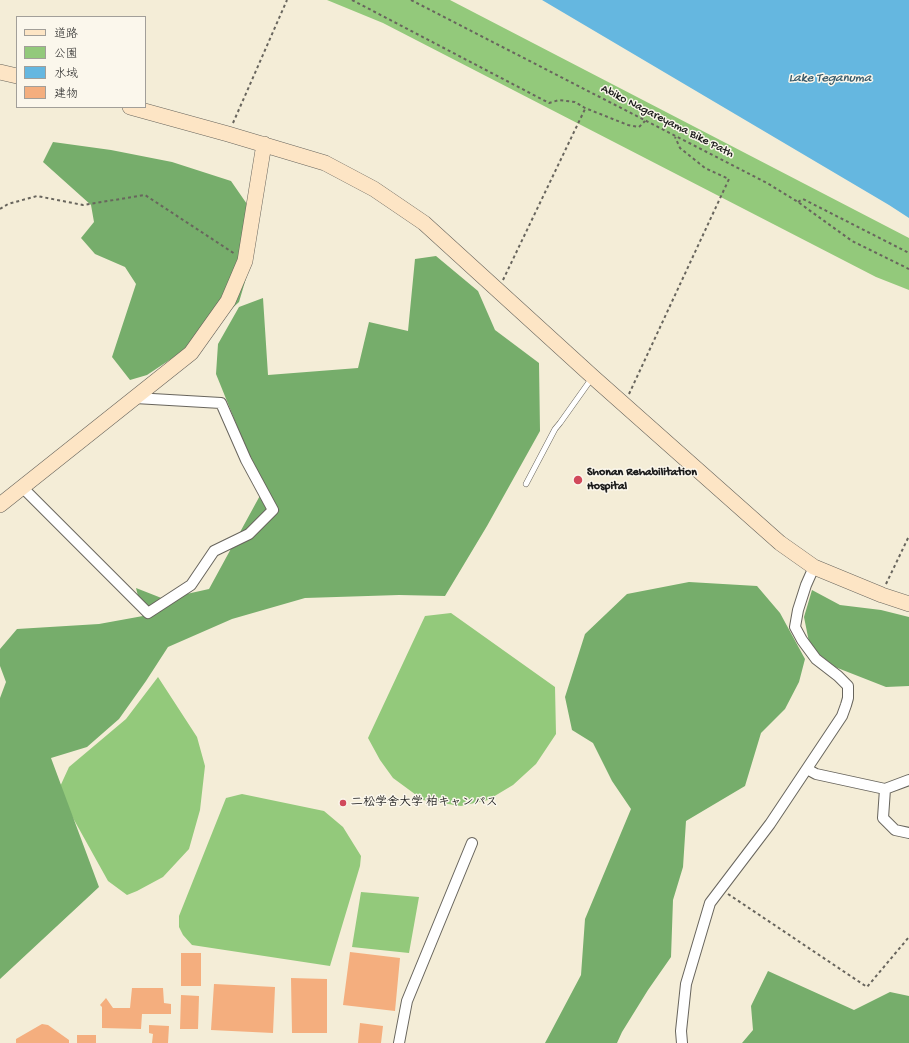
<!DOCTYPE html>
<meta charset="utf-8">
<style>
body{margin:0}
#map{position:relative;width:909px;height:1043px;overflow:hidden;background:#f4edd7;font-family:"Gochi Hand","Klee One",sans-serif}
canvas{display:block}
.legend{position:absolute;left:16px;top:16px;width:130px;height:92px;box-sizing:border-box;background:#fbf7ec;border:1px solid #a29f99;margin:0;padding:5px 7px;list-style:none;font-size:12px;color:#1c1c1c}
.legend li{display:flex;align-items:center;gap:8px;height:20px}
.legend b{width:20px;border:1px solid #a29f99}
</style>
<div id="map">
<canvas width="909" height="1043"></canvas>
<ul class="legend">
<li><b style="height:5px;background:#fde5c5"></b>道路</li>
<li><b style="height:11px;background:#93c97b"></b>公園</li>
<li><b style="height:11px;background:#65b7e0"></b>水域</li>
<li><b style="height:11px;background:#f4ae7e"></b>建物</li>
</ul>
</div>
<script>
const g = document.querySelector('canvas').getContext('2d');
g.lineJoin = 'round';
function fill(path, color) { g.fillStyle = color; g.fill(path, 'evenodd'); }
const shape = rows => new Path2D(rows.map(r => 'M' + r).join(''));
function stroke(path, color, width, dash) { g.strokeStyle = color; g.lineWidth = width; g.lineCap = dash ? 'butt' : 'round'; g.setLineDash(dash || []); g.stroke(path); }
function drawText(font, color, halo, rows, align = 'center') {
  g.font = font + ' "Gochi Hand","Klee One",sans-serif'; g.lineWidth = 3; g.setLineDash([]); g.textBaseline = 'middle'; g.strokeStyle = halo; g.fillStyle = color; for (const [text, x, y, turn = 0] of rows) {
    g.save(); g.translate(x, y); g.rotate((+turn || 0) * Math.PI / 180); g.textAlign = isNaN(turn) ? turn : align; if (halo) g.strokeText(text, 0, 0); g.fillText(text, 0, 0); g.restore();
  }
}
const green = shape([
 [327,0,450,0,909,238,909,290,876,277,383,23],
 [451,613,555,687,556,734,536,764,513,785,488,800,461,806,423,800,393,778,380,760,368,738,425,616],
 [158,677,197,737,205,766,200,810,189,849,163,877,137,891,127,895,108,881,58,791,69,767,126,719],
 [242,794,324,811,343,827,361,856,360,866,330,966,192,945,183,935,179,927,179,916,226,798],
 [361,892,419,897,409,953,352,947]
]);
const forest = shape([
 [53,142,111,150,172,162,231,181,249,207,255,248,239,302,192,345,147,375,130,380,112,357,136,284,125,267,95,254,81,238,94,222,91,205,43,162],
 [436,256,478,291,495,330,539,363,540,431,487,526,445,596,399,595,305,598,232,619,168,647,146,681,119,719,87,747,51,758,99,887,0,979,0,698,6,682,0,666,0,649,17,629,99,624,143,616,136,588,164,599,209,589,263,490,216,374,218,344,239,307,263,298,268,375,358,368,369,322,408,331,415,259],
 [689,582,757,586,780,613,805,659,799,682,785,709,761,733,745,786,686,821,683,867,673,900,671,957,648,990,622,1032,617,1043,545,1043,581,975,585,919,631,809,612,781,593,743,572,730,565,697,585,634,627,594],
 [812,590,840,605,881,610,909,617,909,686,886,687,835,667,810,647,804,617],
 [768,971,854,1010,890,992,909,996,909,1043,742,1043,753,1030,751,1006]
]);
const water = shape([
 [542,0,909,0,909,218,889,205]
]);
const building = shape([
 [350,952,400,958,395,1011,343,1005],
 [181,953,201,953,201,986,181,986],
 [291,978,327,979,327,1033,292,1033],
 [214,984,275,987,273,1033,211,1030],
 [132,988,163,988,164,1003,171,1004,171,1014,142,1014,141,1029,102,1028,102,1007,100,1005,106,998,113,1008,130,1008],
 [181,995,199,996,198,1029,180,1029],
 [360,1023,383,1026,381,1043,358,1043],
 [42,1024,48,1025,69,1040,69,1043,16,1043,16,1039],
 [149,1025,169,1026,168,1043,152,1043,153,1034,149,1033],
 [77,1035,96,1035,96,1043,77,1043]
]);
const path = shape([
 [352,0,549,103,559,100,575,102,585,108,628,125,639,127,645,121],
 [411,0,767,183,798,202,852,241,909,269],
 [233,123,287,0],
 [798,202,803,199,909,253],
 [0,209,8,204,37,196,83,205,145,195,235,254],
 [503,280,585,109],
 [629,394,729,179,705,168,680,148,675,137],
 [886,584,909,536],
 [728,894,867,987,909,937]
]);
const lane = shape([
 [526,484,555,429,560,423,592,378]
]);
const street = shape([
 [22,487,148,613,191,585,214,551,249,534,273,510,246,460,221,403,135,398],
 [807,769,816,774,885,789,909,780],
 [885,789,883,818,895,830,909,833],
 [399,1043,407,1001,472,843],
 [682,1043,681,1031,686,984,710,903,770,824,842,716,846,705,848,698,848,686,838,676,816,659,802,640,795,627,798,610,806,585,814,567]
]);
const secondary = shape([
 [0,72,17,76],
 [130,107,228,134,325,163,374,189,424,223,593,377,780,543,814,567,882,595,909,604],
 [0,505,191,353,228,301,245,261,264,144]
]);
const markers = [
 [578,480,5,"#d1495b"],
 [343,803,4,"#d1495b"]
];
const streetNames = [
 ["Abiko Nagareyama Bike Path",667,122,27]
];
const poiNames = [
 ["Shonan Rehabilitation",587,473],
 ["Hospital",587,487],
 ["二松学舍大学 柏キャンパス",351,803]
];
const waterNames = [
 ["Lake Teganuma",830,79]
];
fill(green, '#93c97b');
fill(forest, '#76ad6b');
fill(water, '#65b7e0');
fill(building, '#f4ae7e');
stroke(lane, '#68655d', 6);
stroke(street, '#68655d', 12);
stroke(secondary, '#68655d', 16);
stroke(path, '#68655d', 2, [3, 3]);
stroke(lane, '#fff', 5);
stroke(street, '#fff', 10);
stroke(secondary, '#fde5c5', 15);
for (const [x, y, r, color] of markers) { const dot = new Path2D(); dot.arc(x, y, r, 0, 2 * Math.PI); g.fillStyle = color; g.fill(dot); stroke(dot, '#fbf7ec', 1.5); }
drawText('12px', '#1c1c1c', '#fbf7ec', streetNames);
drawText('bold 12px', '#1c1c1c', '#fbf7ec', poiNames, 'left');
drawText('italic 13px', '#395a6a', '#fbf7ec', waterNames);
</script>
